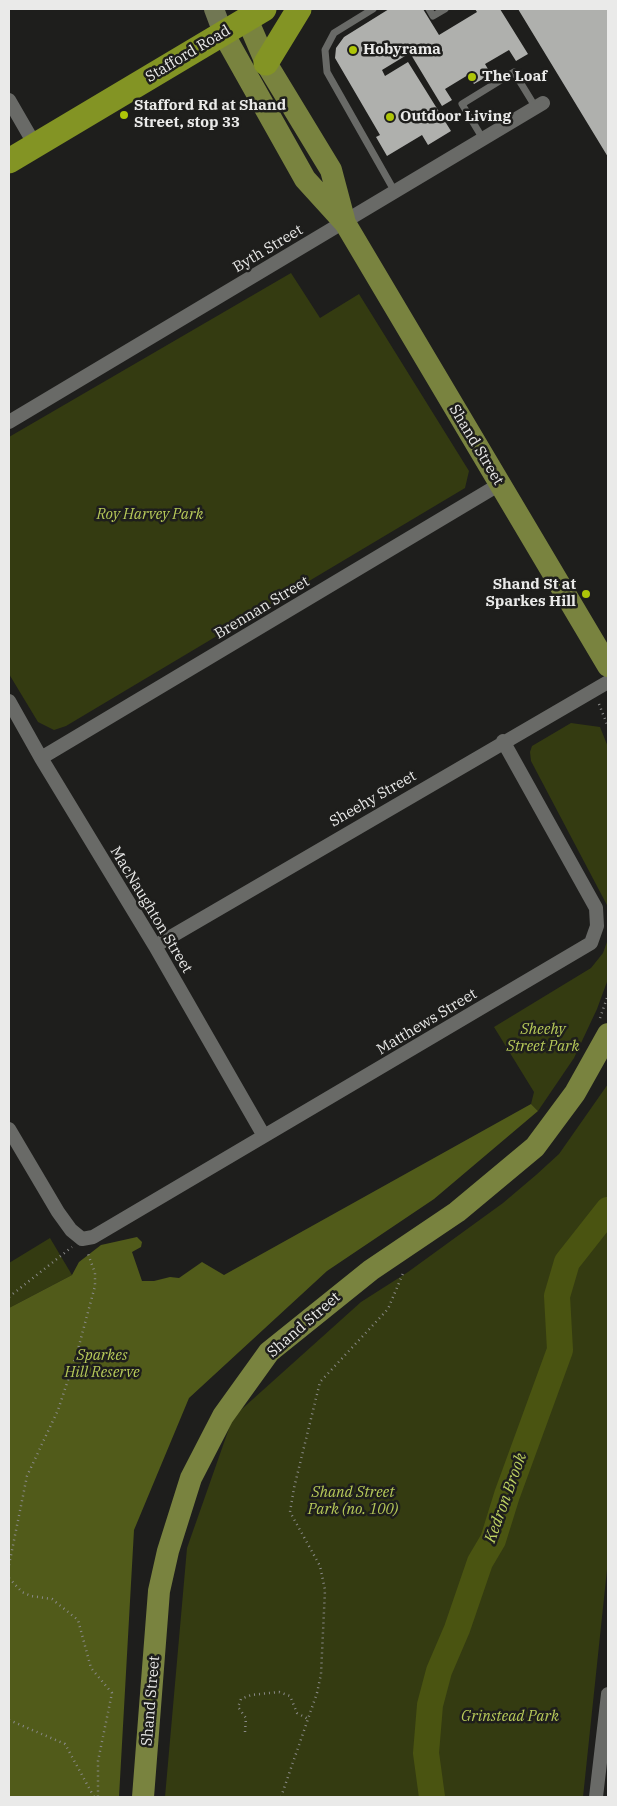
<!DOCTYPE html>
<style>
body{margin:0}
#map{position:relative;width:617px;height:1806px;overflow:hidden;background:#1e1e1c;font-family:"IBM Plex Serif",serif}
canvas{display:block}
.frame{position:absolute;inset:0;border:10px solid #eaeae9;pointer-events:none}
</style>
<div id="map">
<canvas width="617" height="1806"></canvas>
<div class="frame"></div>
</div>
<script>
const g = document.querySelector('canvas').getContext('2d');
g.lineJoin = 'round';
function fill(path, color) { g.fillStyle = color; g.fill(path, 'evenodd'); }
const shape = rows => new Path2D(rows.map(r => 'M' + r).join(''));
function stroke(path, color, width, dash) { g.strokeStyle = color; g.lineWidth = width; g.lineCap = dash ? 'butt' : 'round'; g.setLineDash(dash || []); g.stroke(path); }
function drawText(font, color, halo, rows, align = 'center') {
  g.font = font + ' "IBM Plex Serif",serif'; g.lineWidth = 5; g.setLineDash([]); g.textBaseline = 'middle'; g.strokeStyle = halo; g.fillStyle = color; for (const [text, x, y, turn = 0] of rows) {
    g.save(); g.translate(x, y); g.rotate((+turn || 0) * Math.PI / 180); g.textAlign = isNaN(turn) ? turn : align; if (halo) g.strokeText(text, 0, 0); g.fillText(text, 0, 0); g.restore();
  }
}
const green = shape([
 [291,273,320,318,359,294,469,471,465,488,66,726,54,730,38,722,9,674,9,437],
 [571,723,600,727,608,747,608,907,531,761,530,752,532,746],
 [608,939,608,979,597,1009,574,1058,538,1111,531,1104,534,1092,494,1027,591,968,603,953],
 [608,1084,608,1560,583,1797,165,1797,187,1548,233,1417,361,1302,408,1272,503,1203,536,1175,559,1154],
 [50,1238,72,1275,9,1308,9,1263]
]);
const forest = shape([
 [531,1104,538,1111,434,1199,327,1271,189,1398,134,1530,119,1797,9,1797,9,1308,72,1275,79,1262,101,1245,137,1237,142,1242,141,1247,132,1252,142,1281,154,1281,170,1277,179,1278,202,1262,224,1275]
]);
const river = shape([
 [432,1797,426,1753,430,1705,439,1671,457,1629,480,1562,493,1540,507,1495,560,1350,557,1296,567,1262,608,1210]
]);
const building = shape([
 [389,9,423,9,439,35,477,12,475,9,500,9,528,54,516,61,509,50,485,64,491,74,474,84,468,75,445,89,452,100,442,106,410,53,382,70,385,76,408,62,451,131,428,145,422,135,387,156,376,137,380,135,335,58,336,48,344,37],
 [518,9,608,9,608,157]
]);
const path = shape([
 [599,704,608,727],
 [600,1018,608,995],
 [9,1297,72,1247],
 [9,1565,27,1476,58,1410,77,1353,95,1286,95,1273,87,1251],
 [9,1578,22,1592,31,1596,52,1599,78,1620,91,1668,112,1693,98,1761,98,1797],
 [9,1720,65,1744,94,1797],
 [245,1732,246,1718,238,1707,241,1699,251,1695,279,1692,290,1696,297,1713,308,1719],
 [281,1797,317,1693,321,1674,325,1590,320,1566,290,1512,294,1488,320,1382,388,1309,404,1271]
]);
const lane = shape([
 [373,9,334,33,325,50,327,72,395,192],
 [429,9,433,16,445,9],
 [483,139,462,104,514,72,536,108]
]);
const street = shape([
 [9,100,35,145],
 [9,422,543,103],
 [9,701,41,758,155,946,264,1136],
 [41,758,500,484],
 [155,946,608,682],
 [9,1129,58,1212,71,1230,82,1239,93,1237,591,943,597,926,596,908,503,741],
 [596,1797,608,1694]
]);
const secondary = shape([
 [214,9,223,33]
]);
const primary = shape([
 [247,19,266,63,331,170,344,219],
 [223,33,305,179,345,223,608,666],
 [143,1797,159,1591,168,1551,191,1478,223,1416,269,1352,371,1270,457,1212,535,1147,575,1093,608,1034]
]);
const highway = shape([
 [266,63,299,9],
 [9,161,264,9]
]);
const markers = [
 [353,50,5,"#aec508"],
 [472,77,5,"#aec508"],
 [124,115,5,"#aec508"],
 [390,117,5,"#aec508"],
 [586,594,5,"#aec508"]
];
const poiNames = [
 ["Hobyrama",363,50],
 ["The Loaf",482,77],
 ["Stafford Rd at Shand",134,106],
 ["Street, stop 33",134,123],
 ["Outdoor Living",400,117],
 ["Shand St at",576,585,"right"],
 ["Sparkes Hill",576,602,"right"]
];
const streetNames = [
 ["Stafford Road",188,54,-31],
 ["Byth Street",268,249,-31],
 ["Shand Street",476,445,59],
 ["Brennan Street",262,608,-31],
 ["Sheehy Street",373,799,-30],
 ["MacNaughton Street",151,910,59],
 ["Matthews Street",427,1022,-31],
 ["Shand Street",304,1325,-41],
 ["Shand Street",151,1701,-85]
];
const parkNames = [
 ["Roy Harvey Park",150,515],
 ["Sheehy",543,1030],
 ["Street Park",543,1047],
 ["Sparkes",102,1356],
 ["Hill Reserve",102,1373],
 ["Shand Street",353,1493],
 ["Park (no. 100)",353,1510],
 ["Grinstead Park",510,1717]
];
const waterNames = [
 ["Kedron Brook",506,1498,-70]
];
fill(green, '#343b11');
fill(forest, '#515b1a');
stroke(river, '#4a5411', 26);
fill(building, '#afb0ad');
stroke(path, '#898987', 2.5, [1, 4]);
stroke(lane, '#696a67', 7);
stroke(street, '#696a67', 14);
stroke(secondary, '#717753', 20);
stroke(primary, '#79833f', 22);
stroke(highway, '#839424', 25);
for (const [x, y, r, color] of markers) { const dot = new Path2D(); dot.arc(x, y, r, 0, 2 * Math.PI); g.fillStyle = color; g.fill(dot); stroke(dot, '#1e1e1c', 2); }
drawText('bold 15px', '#eaeae9', '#1e1e1c', poiNames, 'left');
drawText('15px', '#eaeae9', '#1e1e1c', streetNames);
drawText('italic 15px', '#b7ca59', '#1e1e1c', parkNames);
drawText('italic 16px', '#bed261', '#1e1e1c', waterNames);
</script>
